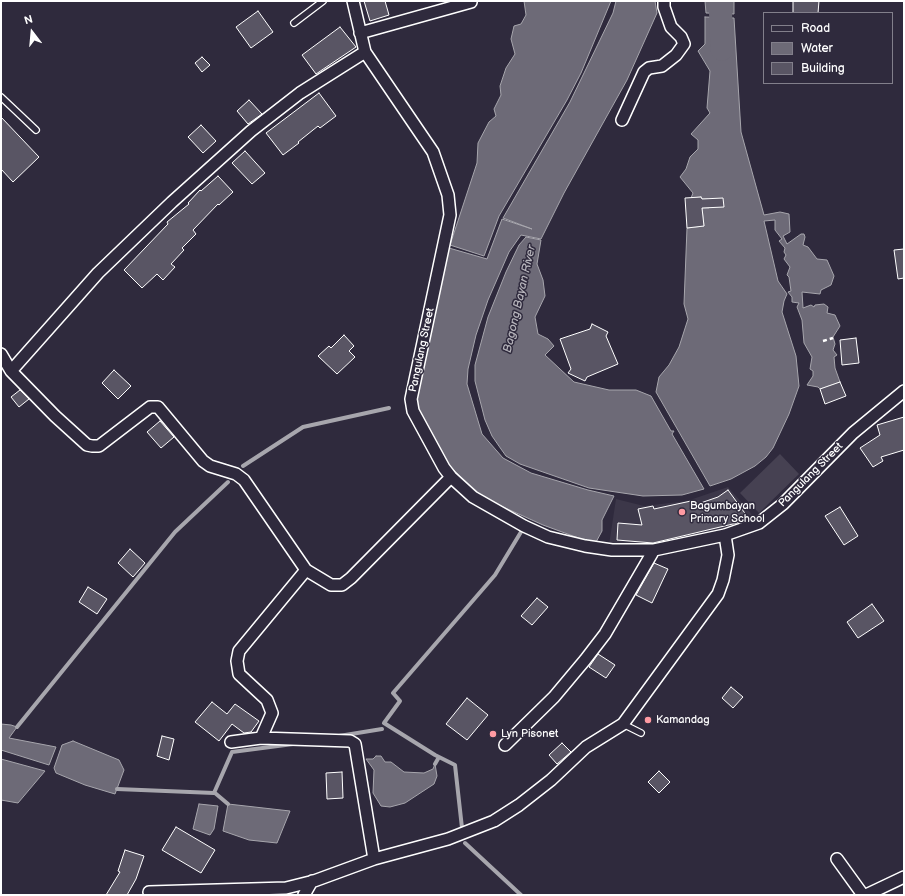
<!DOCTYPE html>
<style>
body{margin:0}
#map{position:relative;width:905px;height:896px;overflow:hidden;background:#2f2a3d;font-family:"Balsamiq Sans",sans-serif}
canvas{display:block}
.frame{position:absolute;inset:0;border:2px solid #fff;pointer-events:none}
.legend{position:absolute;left:763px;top:12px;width:130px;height:72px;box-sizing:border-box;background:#2f2a3d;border:1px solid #827f8b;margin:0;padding:5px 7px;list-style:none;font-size:12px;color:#fff}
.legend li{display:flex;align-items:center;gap:8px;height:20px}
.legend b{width:20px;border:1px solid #827f8b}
.north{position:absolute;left:12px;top:12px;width:40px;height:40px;-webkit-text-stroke:3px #2f2a3d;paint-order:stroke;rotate:344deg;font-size:11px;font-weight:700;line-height:16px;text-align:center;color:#fff}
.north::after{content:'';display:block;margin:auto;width:14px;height:18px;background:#fff;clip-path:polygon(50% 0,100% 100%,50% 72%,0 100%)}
</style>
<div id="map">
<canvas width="905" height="896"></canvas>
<div class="frame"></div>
<ul class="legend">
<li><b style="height:5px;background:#2f2a3d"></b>Road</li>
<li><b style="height:11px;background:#6d6a77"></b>Water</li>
<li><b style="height:11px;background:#595564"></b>Building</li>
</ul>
<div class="north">N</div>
</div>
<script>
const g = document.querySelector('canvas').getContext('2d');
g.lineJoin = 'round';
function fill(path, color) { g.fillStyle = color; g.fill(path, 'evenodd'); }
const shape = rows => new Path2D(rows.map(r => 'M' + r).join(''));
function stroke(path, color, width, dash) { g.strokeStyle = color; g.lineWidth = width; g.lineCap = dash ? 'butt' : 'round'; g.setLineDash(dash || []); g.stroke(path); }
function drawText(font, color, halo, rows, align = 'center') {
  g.font = font + ' "Balsamiq Sans",sans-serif'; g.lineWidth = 3; g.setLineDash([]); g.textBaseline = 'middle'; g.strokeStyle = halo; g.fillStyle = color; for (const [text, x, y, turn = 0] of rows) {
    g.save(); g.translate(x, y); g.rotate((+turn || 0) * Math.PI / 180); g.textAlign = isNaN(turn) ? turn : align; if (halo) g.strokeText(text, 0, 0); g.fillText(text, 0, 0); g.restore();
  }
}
const built = shape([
 [728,487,756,519,752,523,658,546,609,545,616,499,644,506,687,501]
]);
const green = shape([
 [780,454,799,474,759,513,740,493]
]);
const water = shape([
 [524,1,611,1,581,73,567,100,499,216,484,256,450,245,477,163,478,143,489,122,496,116,494,109,501,95,500,86,506,68,515,54,511,39,514,26,521,24,526,15,524,1],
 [616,1,655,1,657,13,627,80,564,193,541,239,521,235,509,252,488,300,476,335,468,369,467,384,482,434,503,458,531,473,588,490,614,496,602,520,602,531,595,544,543,525,481,497,446,462,413,403,423,368,433,312,449,248,487,259,502,219,532,229,503,218,570,102,613,13,616,1],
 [705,1,734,1,734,14,706,13,705,1],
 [705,17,734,18,741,132,764,215,780,212,789,214,790,232,783,236,787,244,801,234,804,234,805,237,803,245,808,247,817,259,827,260,834,276,831,285,821,290,820,294,802,292,803,308,811,305,814,307,815,305,824,304,828,307,827,313,835,315,840,326,833,337,835,344,833,350,837,355,834,357,835,368,840,382,820,389,818,387,807,385,813,376,813,371,810,369,812,357,804,343,802,320,797,307,799,303,792,302,792,297,788,292,791,291,789,277,787,275,790,267,784,259,786,255,784,252,785,248,779,241,782,239,775,230,775,220,764,221,778,281,787,294,784,301,782,312,796,356,799,386,789,414,773,448,766,457,755,466,731,479,710,486,656,392,659,377,669,365,679,347,688,319,684,304,687,228,704,226,702,208,709,208,708,199,702,199,701,197,691,198,693,193,680,177,686,169,690,157,698,149,698,140,691,134,710,113,707,108,710,71,698,51,705,44,705,17],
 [526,237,541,240,537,264,543,280,545,296,535,317,538,334,548,339,554,346,545,355,574,382,609,390,636,390,651,396,671,431,674,431,672,434,704,489,682,495,643,496,589,488,520,464,506,456,501,449,492,436,485,420,475,381,475,365,488,317,506,272,519,245,526,237],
 [1,724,11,725,17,727,9,738,56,747,49,765,1,750,1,724],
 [73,741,119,760,124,770,115,794,85,785,56,773,54,768,62,745,73,741],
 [376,756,381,756,385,762,391,762,404,772,424,773,433,769,435,764,437,776,434,784,405,803,390,807,381,806,373,793,374,770,366,759,373,759,376,756],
 [1,759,45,771,18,803,1,800,1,759],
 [199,804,218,806,214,829,210,835,193,829,199,804],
 [228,804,290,811,277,843,249,840,223,831,228,804]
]);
const stream = shape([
 [243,466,303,427,389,408],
 [17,727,175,532,228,482],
 [339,736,382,729],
 [435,764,439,757],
 [117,789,214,793,232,752,293,744],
 [215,793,228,804],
 [462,828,455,765,435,755,384,723,400,701,393,693,495,575,524,527],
 [465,843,521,895]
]);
const river = shape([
 [720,1,722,49]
]);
const building = shape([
 [364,1,385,1,389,15,370,21,364,1],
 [793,1,819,1,818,13,793,13,793,1],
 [258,11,273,32,251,48,236,27,258,11],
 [340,27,356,47,316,74,302,55,340,27],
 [202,57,210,65,202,72,195,63,202,57],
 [319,93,336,116,320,128,318,126,298,142,299,143,283,155,266,133,319,93],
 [249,100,262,114,248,124,237,111,249,100],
 [1,117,39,157,13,182,1,169,1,117],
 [201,125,216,141,203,153,188,137,201,125],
 [245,151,265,173,252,184,232,163,245,151],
 [218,176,233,192,219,205,218,204,193,230,196,234,182,248,184,250,171,264,175,267,163,280,157,274,142,288,124,270,168,224,167,222,189,204,188,203,200,190,201,191,218,176],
 [701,197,702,199,723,198,724,207,702,208,704,226,687,228,685,198,701,197],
 [904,249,904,278,898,279,894,250,904,249],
 [592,324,608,332,606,336,618,364,587,377,585,381,568,373,571,369,560,339,590,329,592,324],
 [344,335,354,346,349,351,355,357,337,374,318,356,329,346,331,348,344,335],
 [856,338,859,363,842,365,840,340,856,338],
 [114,370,131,386,118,399,102,383,114,370],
 [840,382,846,396,825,404,820,389,840,382],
 [20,390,29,399,19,407,11,397,20,390],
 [904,417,904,450,881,457,883,461,873,467,860,448,880,435,877,425,904,417],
 [160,421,174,437,161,448,147,432,160,421],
 [728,490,747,516,737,523,653,543,617,540,618,523,642,525,638,509,653,506,654,509,691,501,692,506,718,497,728,490],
 [840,507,858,536,844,545,825,516,840,507],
 [130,549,145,563,133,577,118,563,130,549],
 [654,563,668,569,652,603,636,595,654,563],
 [88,587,107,599,97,614,79,602,88,587],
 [537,598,548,607,532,625,521,616,537,598],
 [872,604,884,621,858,638,847,622,872,604],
 [598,654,615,665,606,678,589,667,598,654],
 [731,687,743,697,733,708,722,698,731,687],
 [467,698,488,715,467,740,446,724,467,698],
 [212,702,227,714,235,704,259,721,251,732,244,733,232,724,219,741,195,722,212,702],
 [162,736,174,739,169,760,157,756,162,736],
 [562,743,571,752,557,764,549,755,562,743],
 [659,771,670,782,659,793,648,782,659,771],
 [342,772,343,798,327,799,326,773,342,772],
 [176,827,215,850,201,873,162,850,176,827],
 [125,850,144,856,136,879,127,895,106,895,120,872,118,871,125,850]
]);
const path = shape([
 [823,341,833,338]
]);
const service = shape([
 [294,23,323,1],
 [1,97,36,130],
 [623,724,641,733]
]);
const minor = shape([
 [353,1,365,52,433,152,448,195,450,215,411,399,413,411,444,468,451,477,473,497,524,526,548,537,585,546,612,550,654,550,725,535,759,523,783,504,853,433,904,391],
 [360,33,471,2],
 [622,120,644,72,649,68,662,66,676,55,684,44,681,37,671,27,664,7,664,1],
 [1,354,11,371,55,416,87,445,92,446,99,446,150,407,158,407,203,461,210,466,236,474,244,480,306,570],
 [11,371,98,273,172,202,251,131,300,93,365,52],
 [261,738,272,713,267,700,239,674,237,661,239,651,306,570,331,585,342,585,351,578,451,477],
 [231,742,261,738,350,741,355,744,374,859],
 [505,745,554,697,585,660,605,634,654,550],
 [837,859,863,895],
 [149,892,286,888,314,881,374,859,448,839,494,821,519,805,551,780,586,747,623,724,718,594,723,580,728,555,725,535],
 [304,895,312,881],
 [866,895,904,877]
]);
const markers = [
 [682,512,4,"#ff9aa2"],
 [648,720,4,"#ff9aa2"],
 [493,734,4,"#ff9aa2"]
];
const streetNames = [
 ["Pangulang Street",422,350,-78],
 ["Pangulang Street",811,475,-45]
];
const poiNames = [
 ["Bagumbayan",690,506],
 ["Primary School",690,519],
 ["Kamandag",656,720],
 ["Lyn Pisonet",501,734]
];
const waterNames = [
 ["Bagong Bayan River",520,299,-77]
];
fill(built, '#3c3749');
fill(green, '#464152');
fill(water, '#6d6a77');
stroke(water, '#a7a6ad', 1);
stroke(stream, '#a7a6ad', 4);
stroke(river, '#6d6a77', 23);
fill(building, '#595564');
stroke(building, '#fff', 1);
stroke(service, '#fff', 8);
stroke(minor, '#fff', 14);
stroke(path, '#fff', 2.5, [4, 3]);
stroke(service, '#2f2a3d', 5.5);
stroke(minor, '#2f2a3d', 11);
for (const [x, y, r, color] of markers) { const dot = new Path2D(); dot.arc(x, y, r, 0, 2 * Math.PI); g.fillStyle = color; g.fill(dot); stroke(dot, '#2f2a3d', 1.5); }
drawText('11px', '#fff', '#2f2a3d', streetNames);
drawText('11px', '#fff', '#2f2a3d', poiNames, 'left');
drawText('italic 12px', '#b6b4bb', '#2f2a3d', waterNames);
</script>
